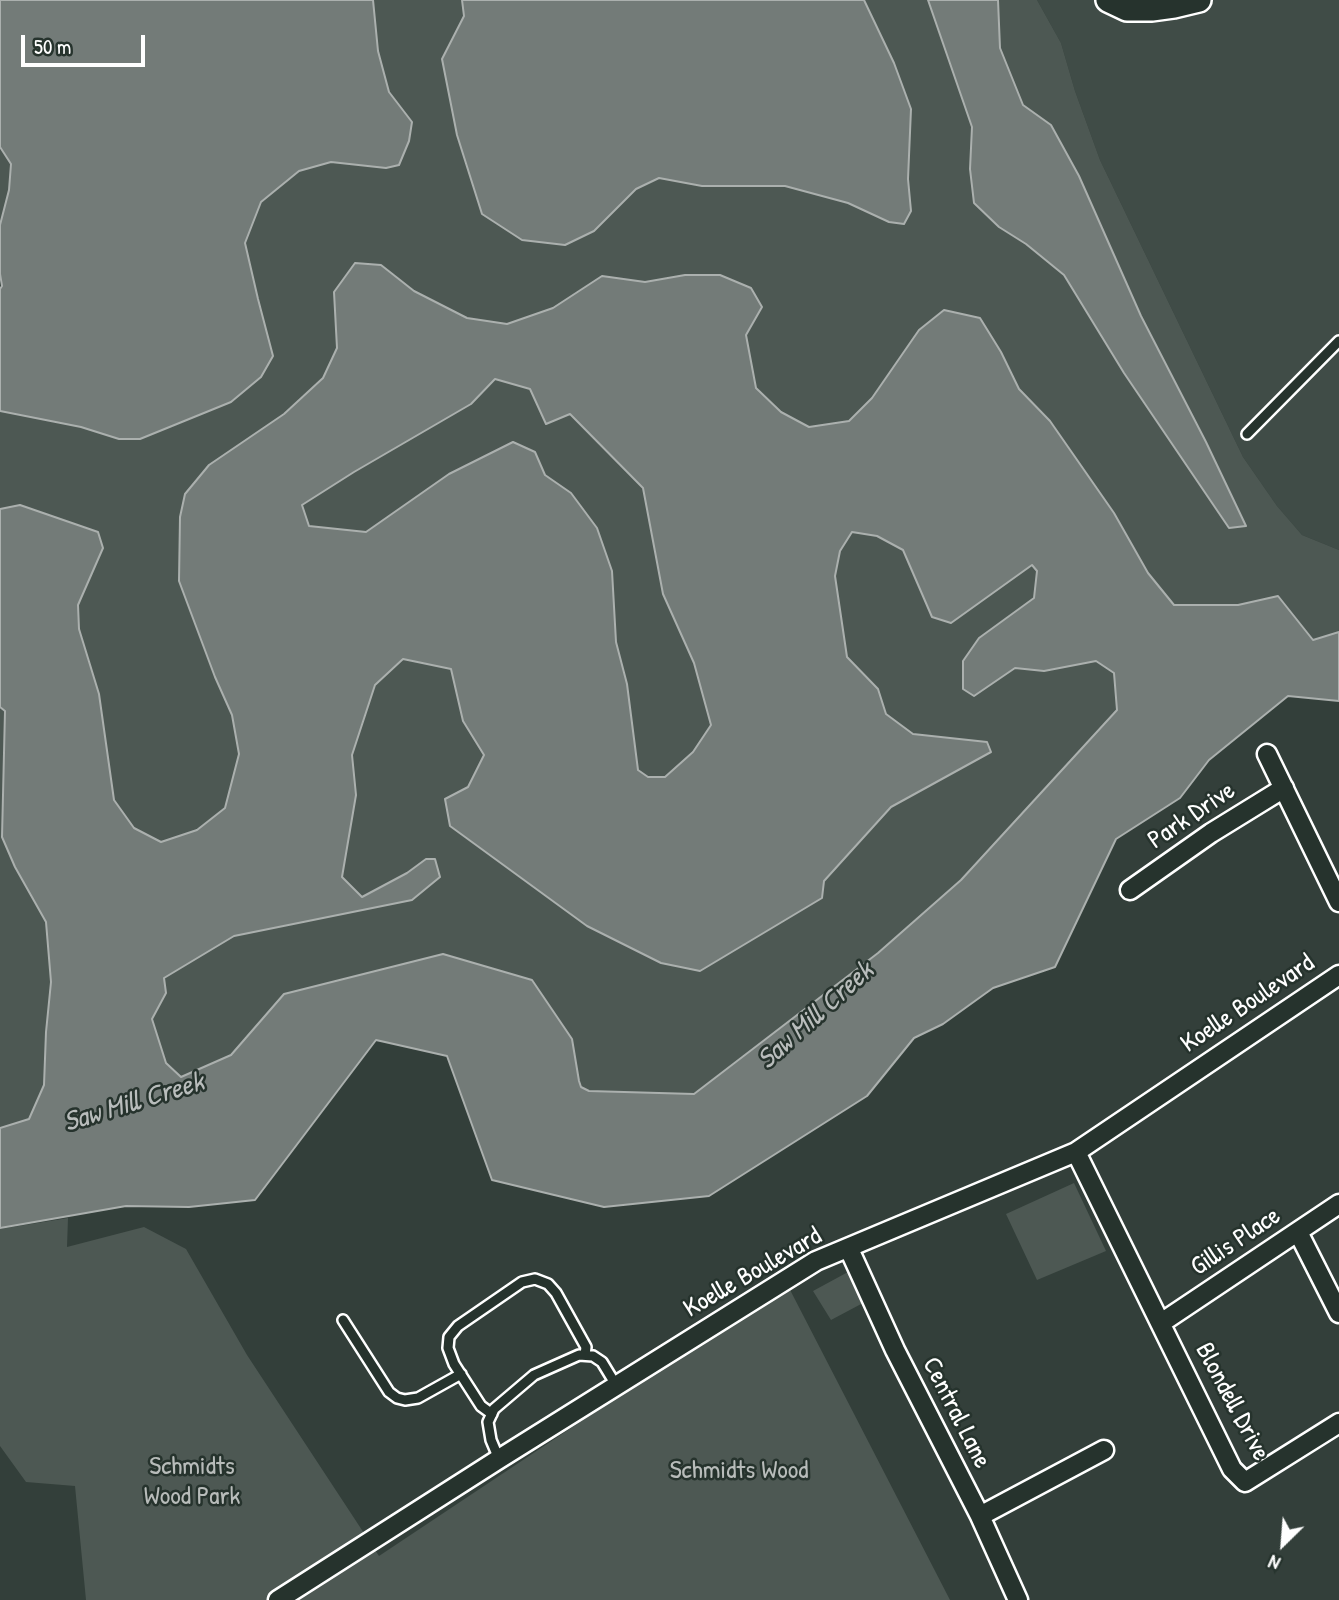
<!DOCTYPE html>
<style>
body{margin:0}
#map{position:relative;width:1339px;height:1600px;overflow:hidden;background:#333f3a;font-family:"Patrick Hand",sans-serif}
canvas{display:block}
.north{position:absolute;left:1248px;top:1509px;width:70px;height:70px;-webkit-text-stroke:5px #26332d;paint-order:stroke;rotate:205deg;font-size:19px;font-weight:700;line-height:28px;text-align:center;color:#fff}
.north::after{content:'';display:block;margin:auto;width:24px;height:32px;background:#fff;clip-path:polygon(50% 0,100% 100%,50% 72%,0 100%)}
.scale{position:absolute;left:21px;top:35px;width:124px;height:32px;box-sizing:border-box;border:4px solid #fff;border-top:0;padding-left:9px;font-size:21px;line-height:24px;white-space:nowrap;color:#fff;-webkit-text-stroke:5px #26332d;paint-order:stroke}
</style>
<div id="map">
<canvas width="1339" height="1600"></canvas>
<div class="north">N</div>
<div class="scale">50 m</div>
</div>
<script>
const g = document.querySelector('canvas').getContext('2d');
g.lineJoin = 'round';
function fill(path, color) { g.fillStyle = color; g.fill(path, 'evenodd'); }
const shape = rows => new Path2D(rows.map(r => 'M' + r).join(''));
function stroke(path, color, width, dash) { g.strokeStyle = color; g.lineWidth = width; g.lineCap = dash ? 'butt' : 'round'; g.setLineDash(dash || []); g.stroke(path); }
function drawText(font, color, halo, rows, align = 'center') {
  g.font = font + ' "Patrick Hand",sans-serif'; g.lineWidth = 5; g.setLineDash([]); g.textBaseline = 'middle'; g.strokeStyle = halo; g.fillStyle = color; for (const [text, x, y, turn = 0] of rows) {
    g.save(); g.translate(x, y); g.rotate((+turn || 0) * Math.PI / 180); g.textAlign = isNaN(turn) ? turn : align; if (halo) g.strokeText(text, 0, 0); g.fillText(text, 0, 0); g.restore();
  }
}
const built = shape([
 [1037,0,1339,0,1339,550,1302,535,1277,506,1243,457,1100,160,1075,91,1061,43]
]);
const green = shape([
 [373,0,462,0,464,16,442,59,457,135,482,214,594,231,636,189,659,178,702,186,785,186,848,203,889,222,911,211,908,179,911,109,894,63,864,0,928,0,972,127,970,169,999,227,1026,244,1064,275,1124,373,1229,528,1246,526,1141,316,1079,176,1051,125,1023,105,1000,48,998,0,1037,0,1061,43,1075,91,1100,160,1243,457,1277,506,1302,535,1339,550,1339,632,1313,640,1278,596,1238,605,1174,605,1148,573,1114,513,1050,421,1019,389,1001,352,919,330,872,398,849,421,809,427,781,412,756,388,746,335,685,275,645,282,602,276,553,308,507,324,467,318,414,291,381,265,334,293,337,348,323,378,284,414,248,440,179,581,215,677,232,715,239,754,225,808,197,830,161,843,134,828,114,800,99,694,79,629,78,605,103,548,20,505,0,509,0,411,81,427,119,439,258,299,245,243,261,202,299,171,331,162,386,168,412,122,389,92,378,51],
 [0,147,11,164,10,190,0,225],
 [495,379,530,389,546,423,570,414,643,488,663,594,694,663,711,725,693,752,665,777,648,777,638,770,627,684,616,642,612,571,571,493,545,475,535,452,513,442,449,474,366,532,309,526,302,505,354,472,471,404],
 [852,532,877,536,903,550,951,623,1032,564,1037,570,1034,598,979,638,963,661,963,689,1015,668,1044,671,1096,661,1114,673,1117,710,961,880,878,953,694,1094,589,1091,581,1087,579,1081,284,994,231,1055,181,1077,166,1063,152,1018,166,993,164,978,234,936,412,900,426,859,407,873,362,897,342,877,356,795,352,755,375,685,403,659,451,668,463,721,484,755,468,787,824,881,891,807,991,752,986,742,913,734,886,714,878,689,847,657,835,576,840,551],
 [0,707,5,711,2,837,15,867,46,922,51,982,46,1032,44,1085,29,1119,0,1128],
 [1074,1183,1106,1251,1037,1280,1006,1214],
 [68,1218,67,1247,144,1227,186,1249,247,1355,379,1556,787,1284,950,1600,86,1600,75,1486,26,1482,0,1446,0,1229],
 [848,1272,863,1303,831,1320,813,1291]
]);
const water = shape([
 [0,0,373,0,378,51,389,92,412,122,409,141,399,165,386,168,331,162,299,171,261,202,245,243,258,299,273,356,261,377,231,402,140,439,119,439,81,427,0,411,0,289,2,286,0,274,0,225,9,190,11,164,0,147,0,0],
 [462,0,864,0,894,63,911,109,908,179,911,211,904,224,889,222,848,203,785,186,702,186,659,178,636,189,594,231,565,245,522,240,482,214,457,135,442,59,464,16,462,0],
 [928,0,998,0,1000,48,1023,105,1051,125,1079,176,1141,316,1206,442,1246,526,1229,528,1124,373,1064,275,1026,244,999,227,974,203,970,169,972,127,928,0],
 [355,263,381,265,414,291,467,318,507,324,553,308,602,276,645,282,685,275,720,275,751,288,762,307,746,335,756,388,781,412,809,427,849,421,872,398,919,330,944,310,980,318,1001,352,1019,389,1050,421,1114,513,1148,573,1174,605,1238,605,1278,596,1313,640,1339,632,1339,701,1288,696,1209,760,1180,798,1116,839,1055,967,993,988,943,1024,914,1038,867,1096,709,1196,604,1207,492,1180,447,1056,376,1040,255,1200,189,1207,126,1206,0,1228,0,1128,29,1119,44,1085,46,1032,51,982,46,922,15,867,2,837,5,711,0,707,0,509,20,505,98,532,103,548,78,605,79,629,99,694,114,800,134,828,161,842,197,830,225,808,239,754,232,715,215,677,179,581,180,517,185,494,209,465,284,414,323,378,337,348,334,292,355,263],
 [495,379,530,389,546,424,570,414,643,488,663,594,694,663,711,725,693,752,665,777,648,777,638,770,627,684,616,642,612,571,597,528,571,493,545,475,535,452,513,442,449,474,366,532,309,526,302,505,354,472,471,404,495,379],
 [852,532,877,536,903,550,932,617,951,623,1032,565,1037,571,1034,598,979,638,963,661,963,689,974,696,1015,668,1044,671,1096,661,1114,673,1117,710,961,880,878,953,694,1094,589,1091,581,1087,579,1081,572,1039,532,980,443,954,284,994,231,1055,181,1077,166,1063,152,1019,166,993,164,978,234,936,412,900,440,877,435,859,426,859,407,873,362,897,342,877,356,795,352,755,375,685,403,659,451,669,463,721,484,755,468,787,445,799,450,826,587,926,661,963,700,971,822,898,824,881,891,807,991,752,987,742,913,734,886,714,878,689,847,657,835,576,840,551,852,532]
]);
const service = shape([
 [1247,434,1339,341],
 [343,1320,389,1392,397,1398,405,1400,418,1398,461,1374],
 [492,1414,481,1406,454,1364,448,1348,449,1337,458,1326,522,1282,535,1279,548,1284,556,1293,586,1347,585,1355],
 [499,1459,491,1440,488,1422,494,1409,534,1375,579,1355,593,1356,602,1362,616,1385]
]);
const minor = shape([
 [1267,754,1339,902],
 [1130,890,1211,833,1284,788],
 [1076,1152,1232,1469,1245,1482,1339,1423],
 [1298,1232,1339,1313],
 [849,1249,895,1350,980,1516,1018,1600],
 [1161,1323,1339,1204],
 [980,1516,1104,1450],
 [278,1600,499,1459,816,1261,1076,1152,1339,975]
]);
const tertiary = shape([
 [1108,0,1127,9,1152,9,1174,6,1199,0]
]);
const streetNames = [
 ["Park Drive",1192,816,-34],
 ["Koelle Boulevard",1248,1004,-34],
 ["Gillis Place",1236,1242,-34],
 ["Koelle Boulevard",753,1273,-30],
 ["Blondell Drive",1232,1402,62],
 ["Central Lane",956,1413,63]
];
const parkNames = [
 ["Schmidts",192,1467],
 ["Wood Park",192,1497],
 ["Schmidts Wood",739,1471]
];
const waterNames = [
 ["Saw Mill Creek",816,1016,-42],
 ["Saw Mill Creek",134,1103,-17]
];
fill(built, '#404c47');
fill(green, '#4d5853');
fill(water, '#737b78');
stroke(water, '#abb0ae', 2);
stroke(service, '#fff', 14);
stroke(minor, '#fff', 23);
stroke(tertiary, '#fff', 28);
stroke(service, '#26332d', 9);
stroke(minor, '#26332d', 18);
stroke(tertiary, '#26332d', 23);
drawText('26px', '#fff', '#26332d', streetNames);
drawText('26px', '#b8bcba', '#26332d', parkNames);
drawText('italic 28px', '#b9bdbc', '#26332d', waterNames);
</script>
